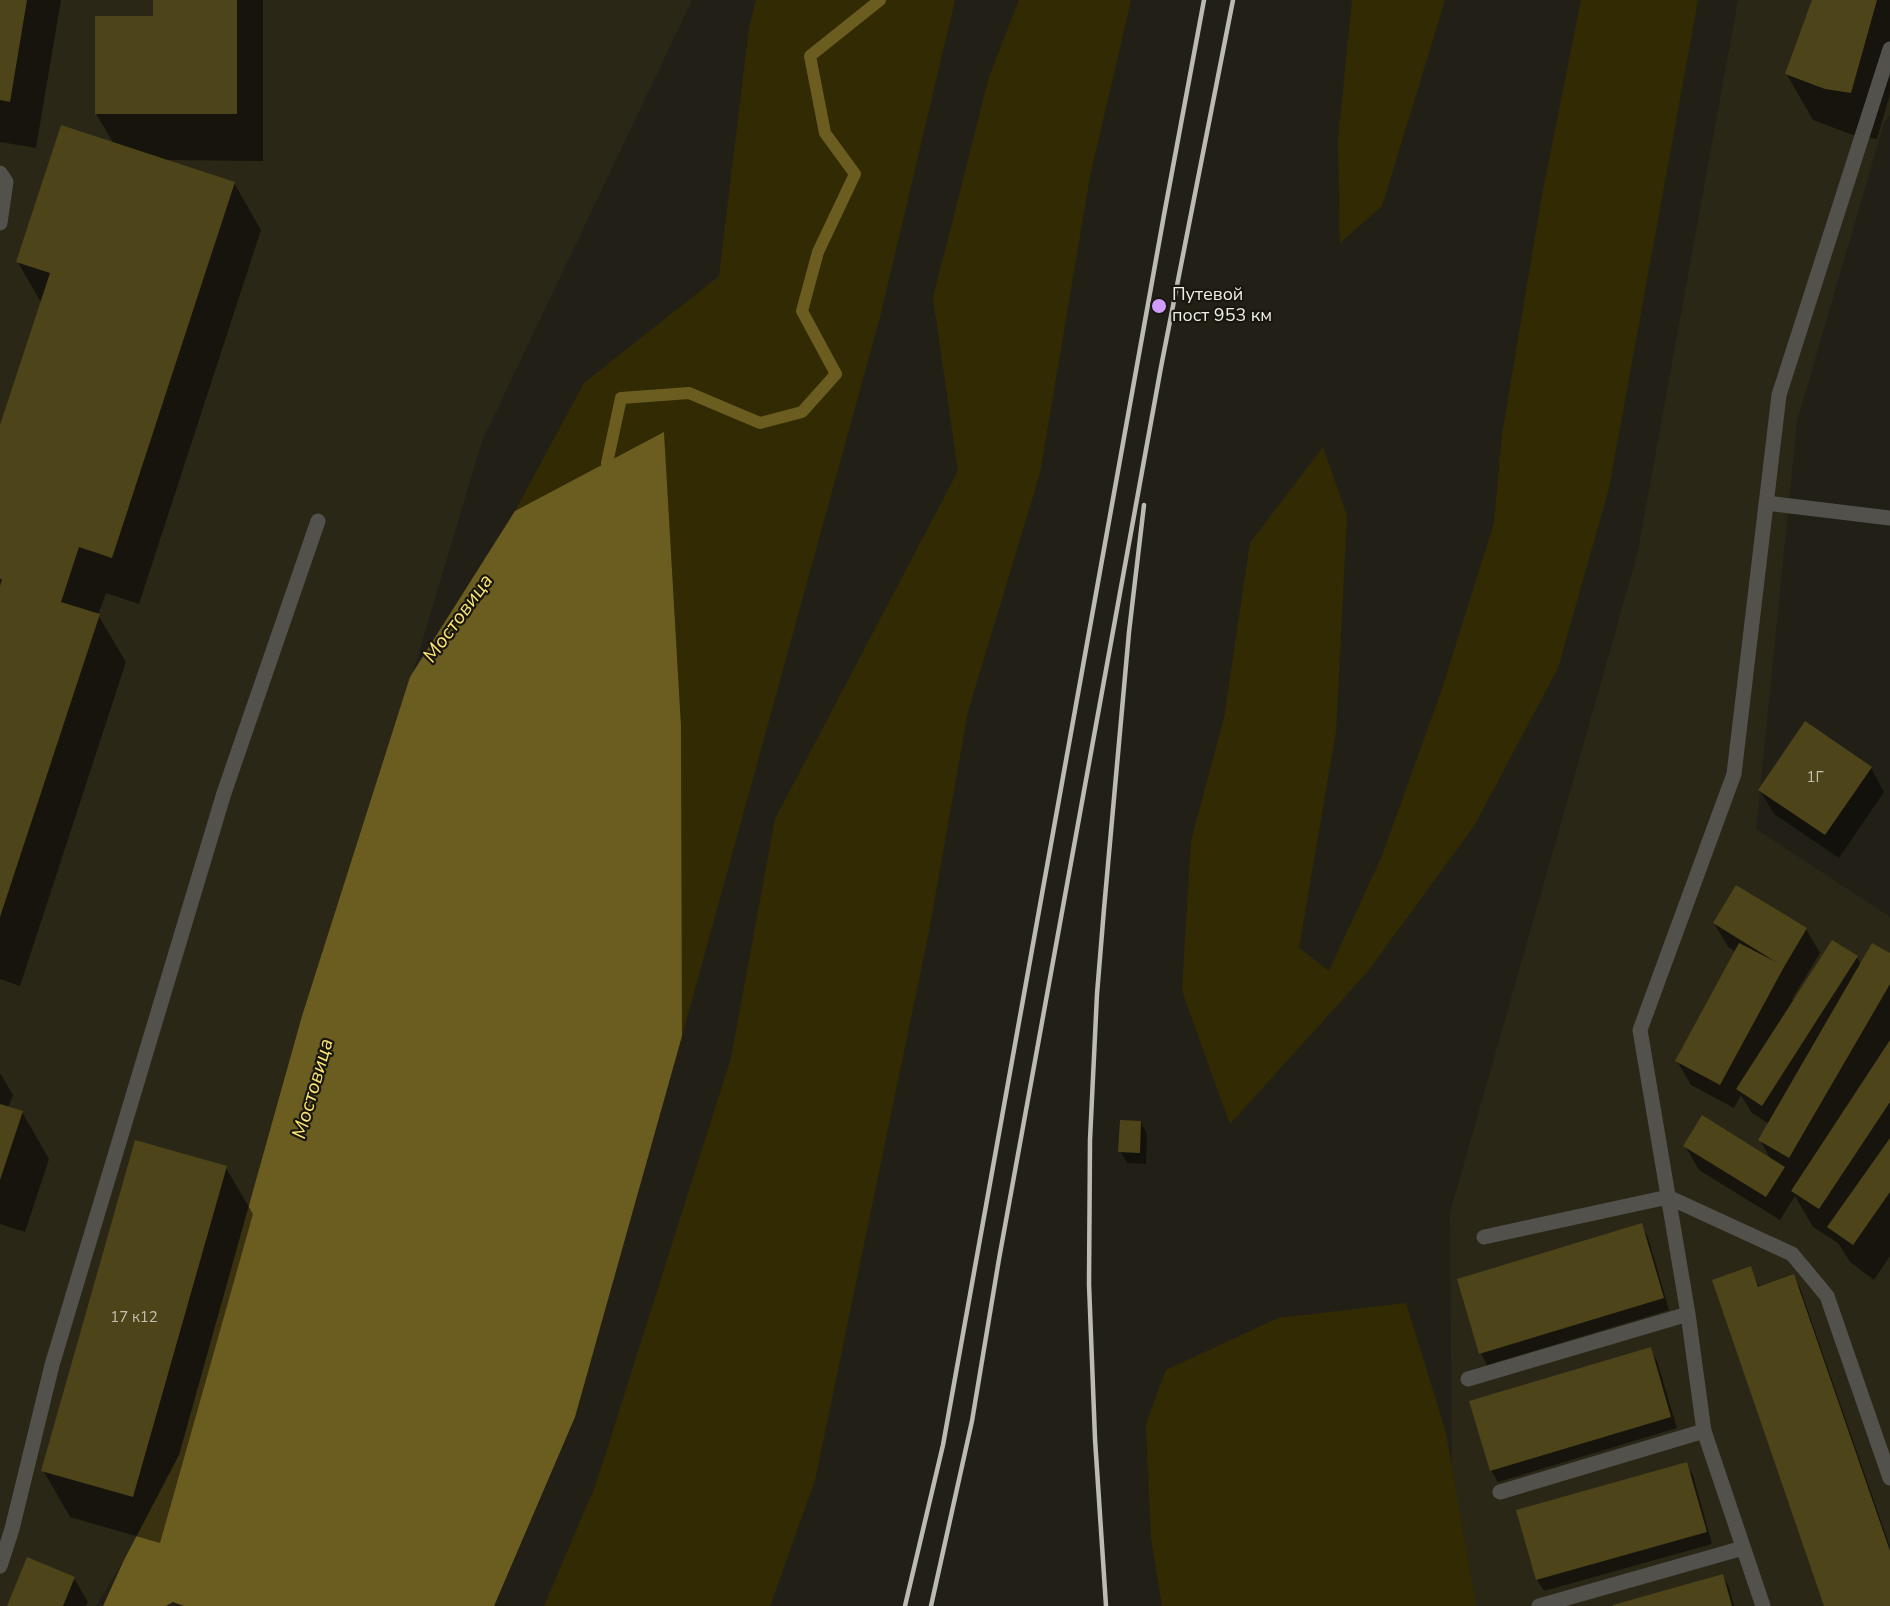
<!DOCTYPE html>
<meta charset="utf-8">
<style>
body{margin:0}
canvas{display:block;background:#222016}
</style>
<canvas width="1890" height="1606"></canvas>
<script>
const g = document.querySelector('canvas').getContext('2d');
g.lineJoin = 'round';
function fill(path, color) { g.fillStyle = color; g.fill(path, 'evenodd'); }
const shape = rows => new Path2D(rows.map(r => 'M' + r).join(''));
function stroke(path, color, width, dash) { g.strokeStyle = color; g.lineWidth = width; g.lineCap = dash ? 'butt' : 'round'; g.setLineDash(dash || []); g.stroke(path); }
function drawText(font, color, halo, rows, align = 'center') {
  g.font = font + ' "Nunito Sans",sans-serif'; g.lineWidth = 4.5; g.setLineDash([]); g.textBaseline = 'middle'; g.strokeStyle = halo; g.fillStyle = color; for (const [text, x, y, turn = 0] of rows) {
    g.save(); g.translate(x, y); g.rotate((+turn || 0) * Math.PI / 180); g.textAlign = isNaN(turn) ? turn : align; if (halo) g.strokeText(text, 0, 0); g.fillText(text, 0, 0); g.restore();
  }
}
const built = shape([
 [0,0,692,0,482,441,179,1455,124,1560,96,1606,0,1606],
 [1738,0,1890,0,1890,115,1884,123,1797,421,1756,829,1890,917,1890,1606,1453,1606,1450,1213,1637,556]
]);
const green = shape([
 [756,0,955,0,880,317,682,1036,681,726,664,433,515,511,584,383,719,276,749,28],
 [1019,0,1131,0,1090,176,1040,473,968,711,929,931,815,1480,770,1606,544,1606,596,1484,731,1058,775,819,958,471,933,298,989,77],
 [1352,0,1445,0,1382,206,1340,243,1338,141],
 [1581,0,1698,0,1609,488,1558,668,1474,826,1368,971,1230,1124,1182,991,1191,841,1224,718,1250,543,1323,447,1347,516,1336,731,1299,948,1329,971,1382,856,1442,689,1494,523,1502,435,1541,201],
 [1406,1303,1446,1433,1476,1606,1162,1606,1151,1538,1146,1424,1166,1370,1278,1318]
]);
const water = shape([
 [664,432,681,726,682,1036,575,1417,494,1606,184,1606,173,1602,166,1606,103,1606,124,1560,179,1455,302,1016,410,677,515,511]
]);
const shadow = shape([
 [0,0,61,0,36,148,0,142],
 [155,0,263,0,263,161,167,160,234,183,261,230,139,604,106,593,98,615,126,662,20,986,0,979,0,431,42,304,17,261,114,144,96,114,155,17],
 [1814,0,1890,0,1890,94,1877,139,1853,135,1813,120,1786,73],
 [1871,768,1884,792,1839,858,1774,814,1760,790],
 [1714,923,1806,929,1820,953,1792,999,1795,1001,1832,942,1857,957,1861,965,1890,955,1890,1256,1874,1280,1850,1262,1838,1243,1813,1227,1795,1196,1780,1220,1699,1170,1685,1146,1771,1160,1760,1140,1769,1124,1752,1113,1741,1095,1734,1108,1691,1085,1677,1061,1736,952,1728,947],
 [0,1073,13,1095,8,1108,22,1112,49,1159,25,1232,0,1224],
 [1141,1122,1147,1134,1146,1164,1127,1163,1120,1151],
 [226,1168,253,1214,160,1543,70,1517,43,1470],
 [1641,1225,1648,1237,1669,1310,1487,1365,1481,1353],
 [1750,1268,1760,1288,1794,1276,1800,1288,1890,1547,1890,1606,1826,1606],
 [1650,1349,1657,1361,1677,1428,1498,1482,1491,1470],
 [1686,1464,1693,1475,1712,1544,1544,1591,1537,1580,1518,1511],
 [1723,1576,1729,1587,1734,1606,1616,1606],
 [74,1578,88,1602,86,1606,8,1606]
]);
const stream = shape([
 [614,477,607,463,621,398,689,393,760,423,802,412,836,374,802,311,818,252,855,174,825,133,810,56,880,0]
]);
const building = shape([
 [0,0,27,0,10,102,0,100],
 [153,0,237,0,237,114,95,114,95,16,153,16],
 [1812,0,1877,0,1851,93,1825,89,1785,74],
 [61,125,235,182,112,558,79,547,61,602,100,614,0,917,0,586,2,579,0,579,0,425,50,273,16,262],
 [1805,721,1872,767,1825,835,1758,790],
 [1736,885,1807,928,1784,967,1720,1085,1675,1061,1739,943,1776,962,1713,923],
 [1832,940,1858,956,1762,1106,1736,1089],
 [1872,943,1890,953,1890,984,1789,1158,1758,1140],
 [1890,1040,1890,1102,1819,1209,1791,1191],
 [0,1104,23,1111,0,1180],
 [1702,1115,1785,1167,1766,1197,1683,1146],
 [1120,1120,1141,1121,1140,1153,1118,1152],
 [1890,1138,1890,1192,1853,1245,1827,1227],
 [135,1140,227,1166,133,1497,41,1471],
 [1642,1223,1664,1298,1479,1354,1457,1279],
 [1751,1266,1758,1287,1794,1274,1890,1551,1890,1606,1824,1606,1712,1280],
 [1651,1347,1671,1417,1490,1471,1469,1401],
 [1687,1462,1707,1532,1536,1580,1516,1510],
 [27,1557,75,1577,63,1606,7,1606],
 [1723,1574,1732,1606,1613,1606,1613,1605]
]);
const service = shape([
 [0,173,6,182,0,223],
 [1766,503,1890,518],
 [1484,1237,1668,1197,1792,1254,1827,1296,1890,1478],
 [1468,1379,1688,1314],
 [1500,1492,1704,1431],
 [0,1566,12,1529,52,1365,224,793,318,521],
 [1539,1606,1743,1548],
 [1763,1606,1704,1431,1688,1314,1640,1030,1734,774,1779,395,1890,49]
]);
const rail = shape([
 [905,1606,943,1445,1164,215,1204,0],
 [931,1606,972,1421,999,1259,1161,367,1233,0],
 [1106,1606,1095,1439,1089,1284,1090,1140,1097,994,1104,909,1129,632,1144,505]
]);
const markers = [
 [1159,306,8,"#d09dff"]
];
const numberNames = [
 ["1Г",1815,778],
 ["17 к12",134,1318]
];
const poiNames = [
 ["Путевой",1172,296],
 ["пост 953 км",1172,317]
];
const waterNames = [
 ["Мостовица",459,619,-54],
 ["Мостовица",314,1089,-74]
];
fill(built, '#2a2717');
fill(green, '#322a02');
fill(water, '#6b5d1f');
fill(shadow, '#0007');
stroke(stream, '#6b5d1f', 12);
fill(building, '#4d4419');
stroke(service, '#52514c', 15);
stroke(rail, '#bbbab3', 4.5);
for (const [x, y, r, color] of markers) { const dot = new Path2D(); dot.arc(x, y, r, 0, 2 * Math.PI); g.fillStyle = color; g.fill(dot); stroke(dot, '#19170d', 2); }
drawText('15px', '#c4c1b2', null, numberNames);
drawText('18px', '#ecebe5', '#19170d', poiNames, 'left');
drawText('italic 20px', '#fde576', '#19170d', waterNames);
</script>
